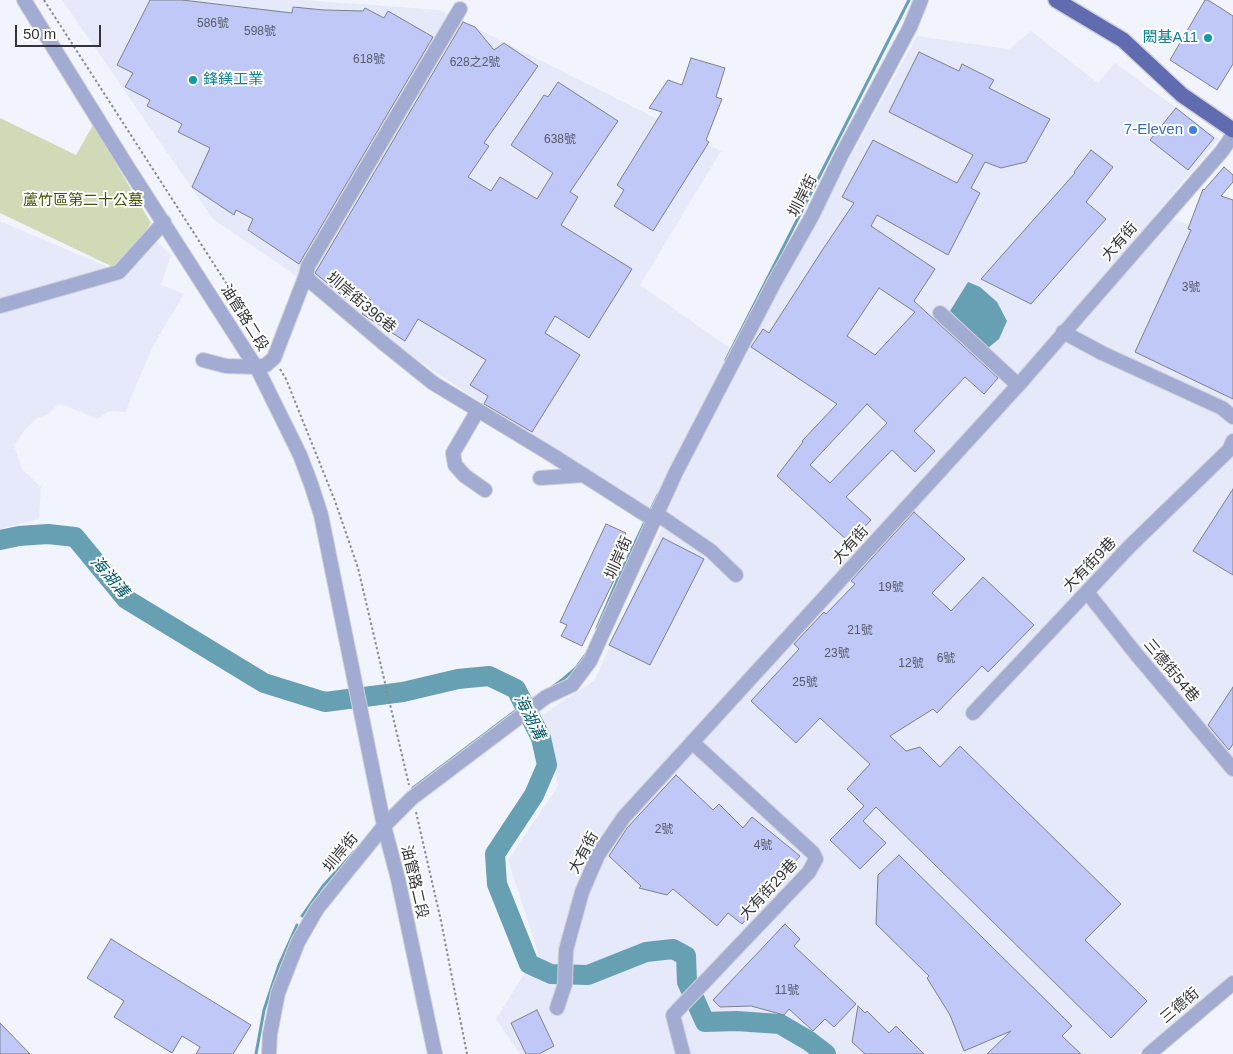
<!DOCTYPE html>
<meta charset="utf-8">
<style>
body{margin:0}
#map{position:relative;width:1233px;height:1054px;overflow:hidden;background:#f2f4fd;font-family:Arial,sans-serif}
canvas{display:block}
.scale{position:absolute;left:15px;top:25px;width:86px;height:22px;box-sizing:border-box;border:2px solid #333438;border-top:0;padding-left:6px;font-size:15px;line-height:18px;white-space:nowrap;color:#333438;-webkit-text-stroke:4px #fff;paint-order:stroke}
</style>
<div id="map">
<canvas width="1233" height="1054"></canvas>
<div class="scale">50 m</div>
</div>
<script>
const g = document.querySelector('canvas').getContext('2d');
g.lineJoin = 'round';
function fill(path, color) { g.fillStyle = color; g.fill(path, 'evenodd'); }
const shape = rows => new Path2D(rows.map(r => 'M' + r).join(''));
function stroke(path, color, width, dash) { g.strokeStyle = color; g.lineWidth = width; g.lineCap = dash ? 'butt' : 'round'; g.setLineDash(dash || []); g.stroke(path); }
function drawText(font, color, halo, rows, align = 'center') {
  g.font = font + ' Arial,"Noto Sans TC",sans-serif'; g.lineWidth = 4; g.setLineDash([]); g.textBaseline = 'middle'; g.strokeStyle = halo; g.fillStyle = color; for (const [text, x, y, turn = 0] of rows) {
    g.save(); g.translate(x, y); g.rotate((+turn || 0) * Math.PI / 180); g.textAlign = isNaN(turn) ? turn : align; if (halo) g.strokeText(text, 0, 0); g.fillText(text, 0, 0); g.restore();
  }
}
const built = shape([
 [62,0,302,0,440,10,721,151,640,285,741,356,917,36,1009,49,1031,31,1098,83,1115,63,1219,139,1156,214,1233,239,1233,974,1137,1054,520,1054,496,1019,538,952,508,860,558,786,542,715,595,680,666,519,453,384,213,219],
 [0,221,110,268,148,233,171,255,161,285,184,294,153,346,131,397,126,412,110,411,97,419,59,403,47,415,37,418,24,431,14,445,22,469,41,487,39,519,0,529]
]);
const green = shape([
 [0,118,76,155,93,125,151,223,125,262,113,267,0,213]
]);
const water = shape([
 [968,282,980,287,997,302,1007,321,999,339,988,348,950,311]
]);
const stream = shape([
 [726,360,909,0],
 [650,512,658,495],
 [597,628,620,574,646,520],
 [551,688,562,680,576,668,587,653],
 [413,788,530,700],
 [302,916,323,886,354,852],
 [256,1054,264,1010,279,965,297,925]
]);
const river = shape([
 [0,540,19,536,48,534,75,537,126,599,264,683,325,702,403,692,458,679,489,676,516,689,541,738,547,765,534,795,495,854,497,884,529,964,551,974,588,975,646,952,673,949,686,956,687,982,705,1022,736,1021,780,1024,809,1041,826,1054]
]);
const building = shape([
 [150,0,182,0,292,13,293,7,324,10,363,11,365,8,384,18,388,11,433,37,299,264,248,230,253,219,236,210,234,215,192,187,210,148,178,132,182,124,147,106,150,100,125,87,133,73,117,65,150,0],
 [1205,0,1208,0,1233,16,1233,64,1217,90,1170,60,1205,0],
 [463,22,475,27,494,50,504,43,538,66,484,143,489,146,468,177,491,191,500,177,537,199,553,173,511,145,544,95,548,97,558,82,618,121,570,192,578,197,561,225,632,269,589,338,555,316,545,333,580,355,532,432,484,404,488,396,470,385,486,360,418,319,405,341,362,314,371,300,351,288,345,298,315,273,463,22],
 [919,52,959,71,962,64,994,80,989,88,1050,119,1026,162,1001,168,985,162,971,188,980,193,948,255,877,215,871,226,935,269,914,301,998,378,984,394,965,377,914,431,935,451,915,472,892,450,846,497,871,520,850,543,777,476,803,442,802,441,837,404,751,347,763,329,769,333,823,249,854,203,842,197,873,140,957,183,973,155,889,112,919,52],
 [879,288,915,312,875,355,847,336,879,288],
 [867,404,887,423,830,483,810,465,867,404],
 [691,58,725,68,716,97,722,99,706,140,709,142,653,231,614,206,624,190,617,185,662,112,649,108,668,80,682,85,691,58],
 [1176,108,1214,138,1188,170,1150,140,1176,108],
 [1091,150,1113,167,1086,202,1106,219,1031,304,981,279,1075,173,1074,172,1091,150],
 [1224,167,1233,175,1233,182,1221,196,1233,200,1233,399,1135,352,1191,230,1188,229,1203,189,1204,190,1224,167],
 [1233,489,1233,575,1193,551,1233,489],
 [914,512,965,559,932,593,951,611,983,577,1034,625,988,672,982,666,937,713,933,709,890,736,906,751,920,747,940,767,960,746,1121,904,1085,940,1147,1001,1111,1038,876,807,863,821,886,843,860,869,830,840,864,806,847,789,870,764,820,718,796,743,751,701,799,649,794,644,824,612,826,614,855,584,851,581,914,512],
 [606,524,626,533,609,568,618,572,582,646,561,636,567,625,560,622,606,524],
 [663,538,704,559,650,665,609,645,663,538],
 [1233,687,1233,744,1229,750,1208,725,1233,687],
 [676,775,713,810,719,804,743,828,752,817,800,856,742,924,728,913,717,926,673,889,667,895,639,888,641,886,609,856,627,828,676,775],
 [899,855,1072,1026,1062,1036,1081,1054,987,1054,1011,1031,964,1051,950,1015,927,978,929,976,876,924,878,875,899,855],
 [785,924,800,939,794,946,856,1004,834,1027,825,1019,813,1031,789,1009,784,1015,751,1006,720,1007,713,1000,785,924],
 [111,939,251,1025,233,1054,196,1054,200,1047,182,1036,172,1053,114,1017,124,1001,87,978,111,939],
 [858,1006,865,1013,867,1011,889,1033,896,1026,924,1054,865,1054,852,1042,858,1006],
 [537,1010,554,1046,539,1054,526,1054,511,1023,537,1010],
 [0,1023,30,1054,0,1054,0,1023]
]);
const path = shape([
 [44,0,266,345],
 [280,369,286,379,335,501,358,568,409,785],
 [416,812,441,921,467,1054]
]);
const minor = shape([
 [24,0,125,163,259,372,300,455,311,484,321,515,384,826,398,879,435,1054],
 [460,9,308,266,306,275,310,281,382,342,433,383,552,455,654,520],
 [0,306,119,272,164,222],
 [940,313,1018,385],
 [1063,332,1102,353,1222,408,1233,417],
 [203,360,226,366,256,367,266,365,274,358,306,275],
 [478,410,453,453,455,465,465,476,485,490],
 [540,478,584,475],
 [657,514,711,551,736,575],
 [1087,592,1136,654,1233,769],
 [973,713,1130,546,1229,450,1233,441],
 [557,1008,565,984,566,950,582,892,598,855,624,817,1022,381,1222,151,1233,135],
 [269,1054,270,1034,278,993,298,942,317,909,345,874,384,826,412,798,546,697,572,685,590,661,675,474,774,283,812,216,840,158,910,27,921,0],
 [683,1054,673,1015,809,872,816,859,813,853,692,742],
 [1149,1054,1233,983]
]);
const major = shape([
 [1056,0,1123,40,1182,95,1233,130]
]);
const markers = [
 [1208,38,5,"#0f9aa8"],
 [193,80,5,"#0f9aa8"],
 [1193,130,5,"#3f7fe0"]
];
const numberNames = [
 ["586號",213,24],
 ["598號",260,32],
 ["618號",369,60],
 ["628之2號",475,63],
 ["638號",560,140],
 ["3號",1191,288],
 ["19號",891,588],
 ["21號",860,631],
 ["23號",837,654],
 ["6號",946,659],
 ["12號",911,664],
 ["25號",805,683],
 ["2號",664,830],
 ["4號",763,846],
 ["11號",787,991]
];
const cultureNames = [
 ["閎基A11",1198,38],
 ["鋒鎂工業",203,80,"left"]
];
const shopNames = [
 ["7-Eleven",1183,130]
];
const streetNames = [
 ["圳岸街",803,196,-63],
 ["大有街",1120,242,-49],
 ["圳岸街396巷",361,303,40],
 ["油管路二段",244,318,58],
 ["大有街",851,545,-48],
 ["圳岸街",619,558,-66],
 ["大有街9巷",1090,565,-46],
 ["三德街54巷",1171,671,50],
 ["圳岸街",341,853,-51],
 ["大有街",584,853,-62],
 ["油管路二段",414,882,77],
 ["大有街29巷",769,890,-47],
 ["三德街",1180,1006,-40]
];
const parkNames = [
 ["蘆竹區第二十公墓",83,201]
];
const waterNames = [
 ["海湖溝",109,577,49],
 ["海湖溝",529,717,63]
];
fill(built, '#e5e9f9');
fill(green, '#d0dab6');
fill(water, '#67a0b2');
stroke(stream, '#67a0b2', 3);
stroke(river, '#67a0b2', 20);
fill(building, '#bfc8f6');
stroke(building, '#7f8189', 1);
stroke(minor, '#d0d1da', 16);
stroke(major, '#d0d1da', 18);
stroke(path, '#8a8c92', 2, [2.5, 2.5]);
stroke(minor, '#a2abd1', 14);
stroke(major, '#606caf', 15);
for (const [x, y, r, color] of markers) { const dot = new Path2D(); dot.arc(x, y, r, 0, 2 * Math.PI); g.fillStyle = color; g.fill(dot); stroke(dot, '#fff', 2); }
drawText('12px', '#565968', null, numberNames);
drawText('15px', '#0d838f', '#fff', cultureNames, 'right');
drawText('15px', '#366cbe', '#fff', shopNames, 'right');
drawText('15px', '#333438', '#fff', streetNames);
drawText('15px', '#465408', '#fff', parkNames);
drawText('italic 16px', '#02576a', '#fff', waterNames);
</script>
